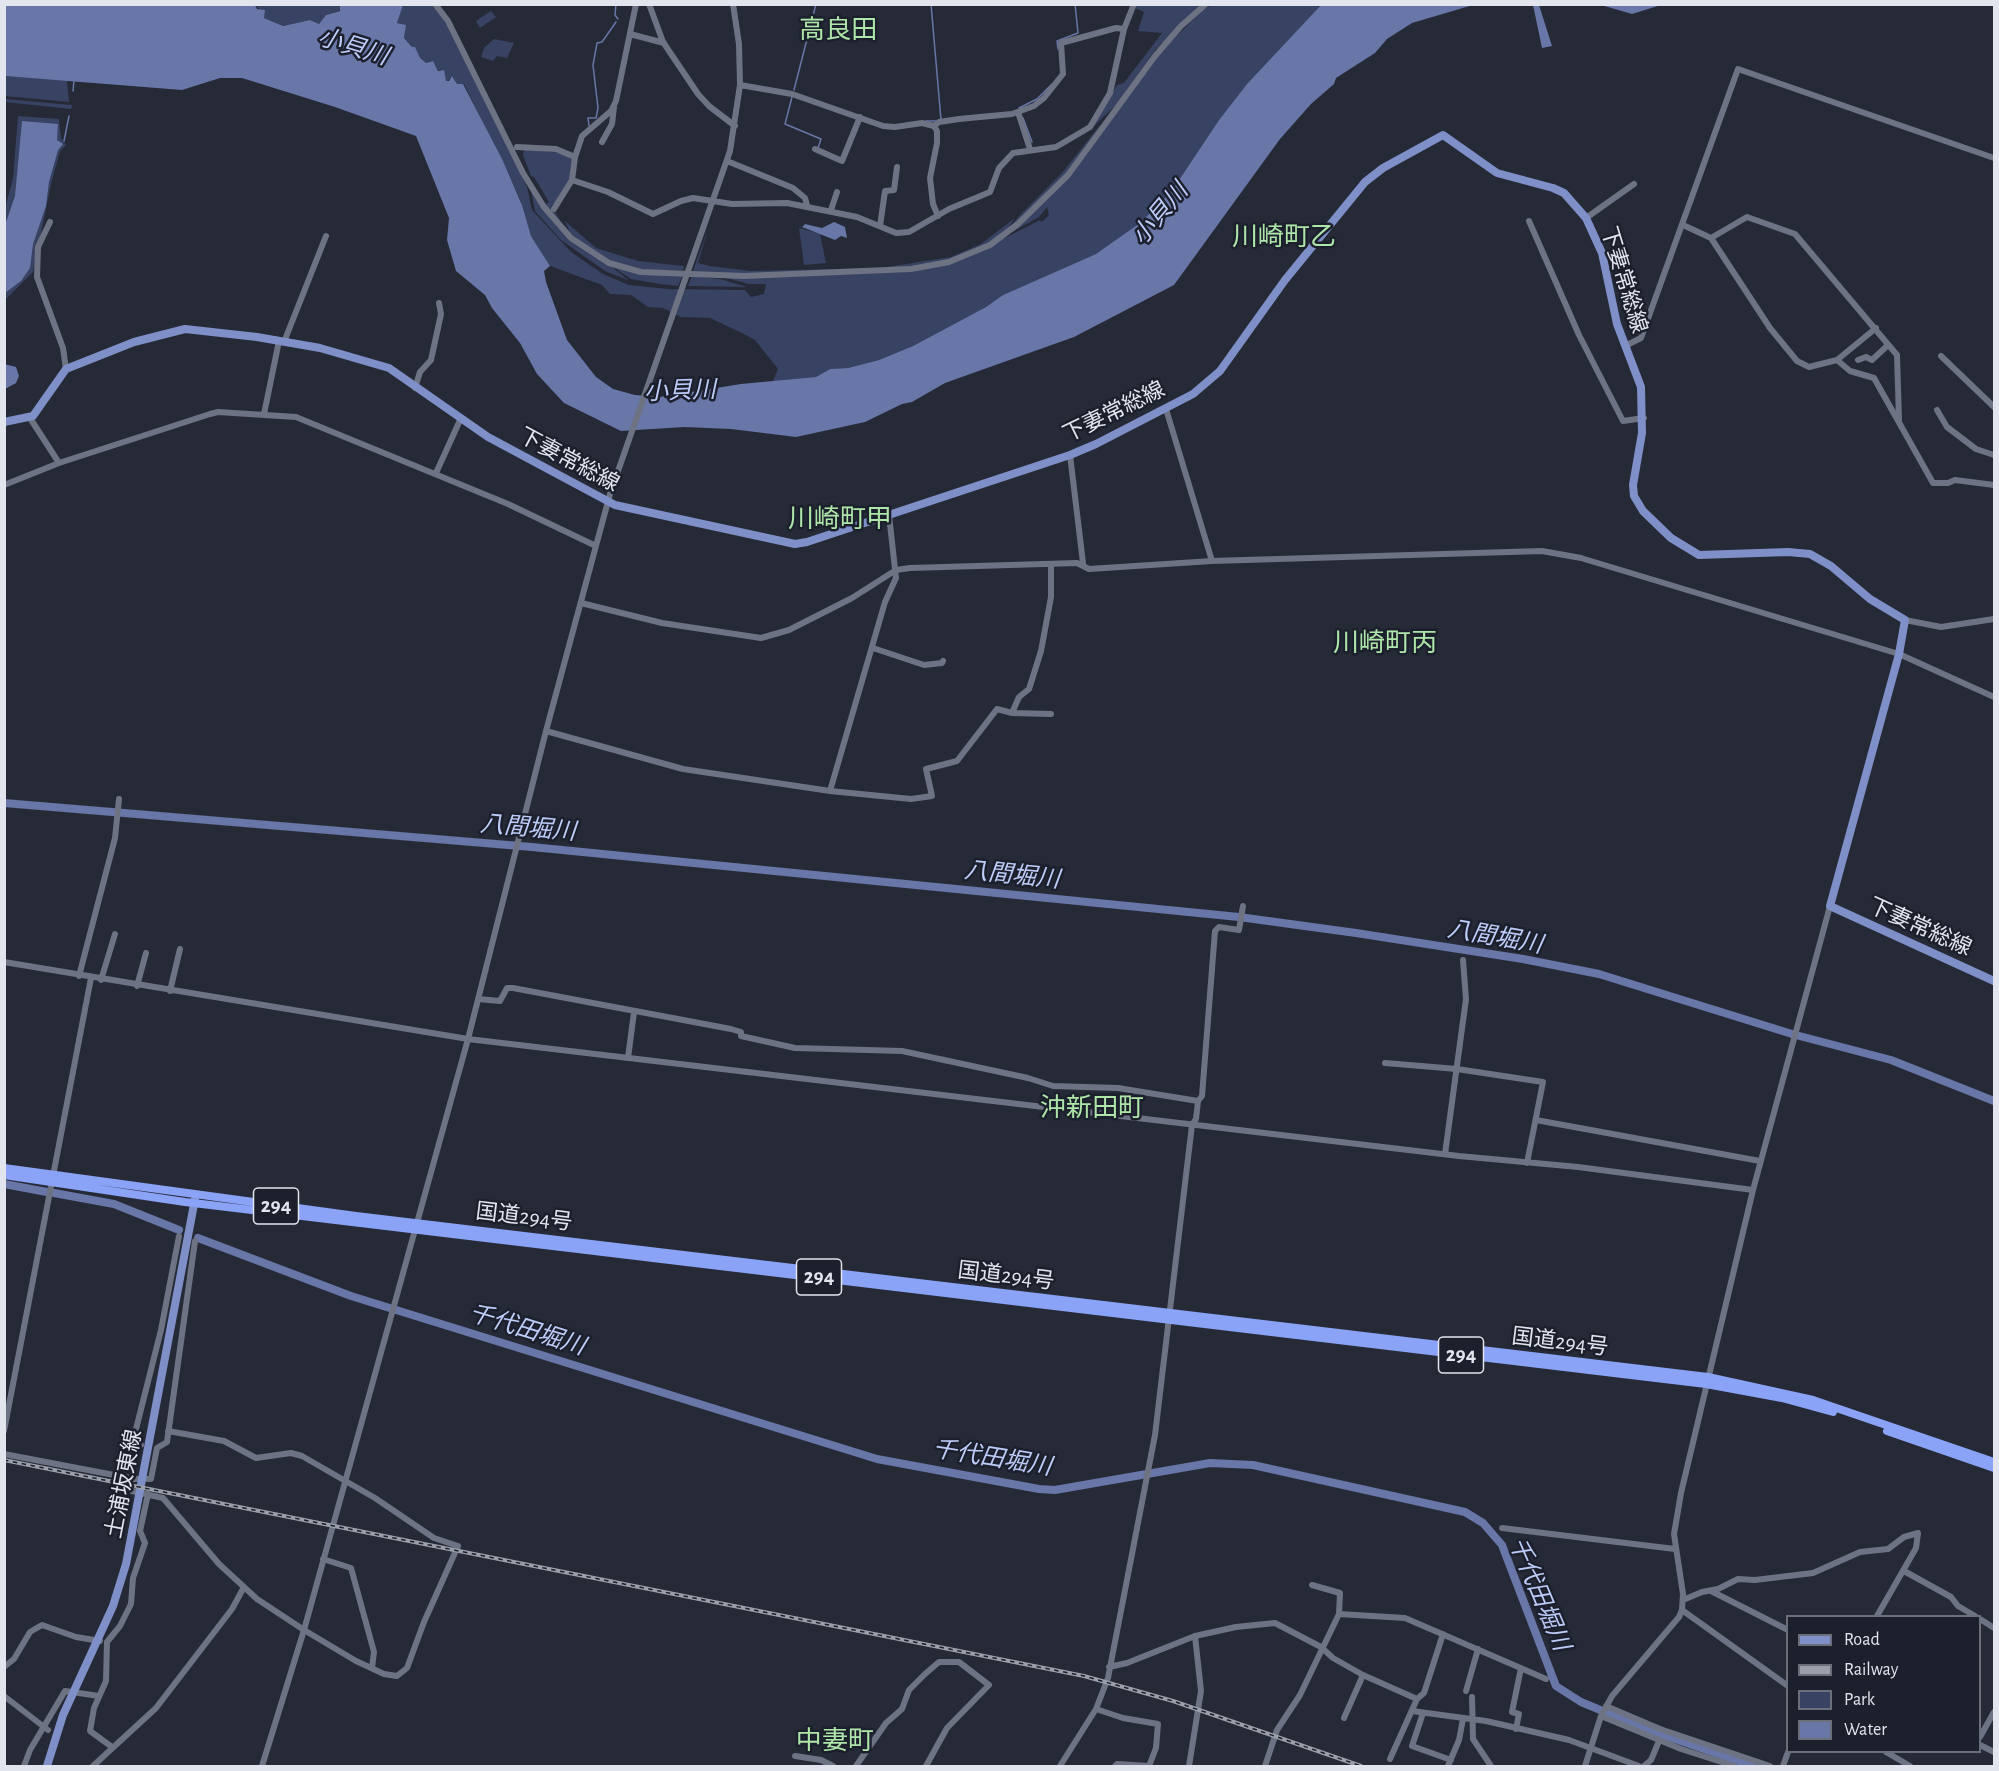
<!DOCTYPE html>
<meta charset="utf-8">
<style>
body{margin:0}
#map{position:relative;width:1999px;height:1771px;overflow:hidden;background:#262a37;font-family:"Alegreya Sans",sans-serif}
canvas{display:block}
.frame{position:absolute;inset:0;border:6px solid #e2e5ee;pointer-events:none}
.legend{position:absolute;left:1786px;top:1615px;width:195px;height:138px;box-sizing:border-box;background:#1c202d;border:2px solid #6b6f7a;margin:0;padding:8px 10px;list-style:none;font-size:18px;color:#e2e5ee}
.legend li{display:flex;align-items:center;gap:12px;height:30px}
.legend b{width:30px;border:2px solid #6b6f7a}
</style>
<div id="map">
<canvas width="1999" height="1771"></canvas>
<div class="frame"></div>
<ul class="legend">
<li><b style="height:8px;background:#7f90c9"></b>Road</li>
<li><b style="height:8px;background:#9b9fa9"></b>Railway</li>
<li><b style="height:16px;background:#384263"></b>Park</li>
<li><b style="height:16px;background:#6876a8"></b>Water</li>
</ul>
</div>
<script>
const g = document.querySelector('canvas').getContext('2d');
g.lineJoin = 'round';
function fill(path, color) { g.fillStyle = color; g.fill(path, 'evenodd'); }
const shape = rows => new Path2D(rows.map(r => 'M' + r).join(''));
function stroke(path, color, width, dash) { g.strokeStyle = color; g.lineWidth = width; g.lineCap = dash ? 'butt' : 'round'; g.setLineDash(dash || []); g.stroke(path); }
function drawText(font, color, halo, rows, align = 'center') {
  g.font = font + ' "Alegreya Sans","Noto Sans JP",sans-serif'; g.lineWidth = 5; g.setLineDash([]); g.textBaseline = 'middle'; g.strokeStyle = halo; g.fillStyle = color; for (const [text, x, y, turn = 0] of rows) {
    g.save(); g.translate(x, y); g.rotate((+turn || 0) * Math.PI / 180); g.textAlign = isNaN(turn) ? turn : align; if (halo) g.strokeText(text, 0, 0); g.fillText(text, 0, 0); g.restore();
  }
}
const green = shape([
 [255,5,340,5,341,10,326,15,319,24,310,20,283,26,264,18,264,13],
 [403,5,432,5,445,20,527,187,532,210,571,252,603,274,629,285,668,289,745,290,751,297,764,294,766,284,749,284,726,278,903,272,966,258,1040,220,1042,222,1049,215,1047,207,1039,217,1012,232,1060,185,1159,53,1202,11,1211,5,1321,5,1247,84,1219,120,1171,192,1140,223,1117,241,1096,254,1003,295,986,307,913,346,879,360,848,368,830,369,816,377,772,383,778,369,755,340,746,335,710,318,681,317,663,308,648,307,631,295,610,294,602,285,550,266,531,236,520,199,464,84,457,84,452,76,447,82,444,79,443,70,438,70,432,61,426,63,419,58,415,48,412,47,404,38,405,25,397,23],
 [1136,5,1202,5,1155,50,1116,105,1093,127,1117,85,1124,83,1162,33,1138,31,1144,12,1135,8],
 [491,11,496,17,480,28,476,21],
 [494,39,514,43,507,58,497,56,493,61,481,57,484,48],
 [4,76,67,80,69,102,5,96],
 [5,99,72,105,71,109,5,102],
 [18,116,59,119,61,138,66,145,60,151,51,184,33,272,5,300,4,212,13,178],
 [1105,119,1066,174,1008,230,1019,216,1062,173],
 [524,149,562,153,573,158,570,179,555,204,551,206,568,233,545,205,549,202,534,177,531,176,523,155],
 [531,190,549,216,628,280,605,271,561,240,535,211],
 [1015,218,1005,233,997,239,950,261,904,269,742,274,693,271,708,229,698,263,710,266,751,271,881,268,951,257,981,244],
 [565,221,596,248,638,261,684,266,683,270,645,270,605,259,572,237],
 [799,228,820,234,826,263,804,265],
 [613,267,683,275,678,286,660,284,631,279],
 [692,276,720,279,747,287,688,286]
]);
const water = shape([
 [385,4,403,5,397,23,406,25,404,38,412,47,415,47,420,58,426,63,433,61,438,71,444,70,446,81,449,81,452,76,457,84,463,84,502,159,522,205,531,236,550,266,544,271,546,282,567,340,596,377,613,389,635,395,660,397,741,384,816,377,830,369,848,368,879,360,913,346,986,307,1003,295,1096,254,1140,223,1171,192,1219,120,1247,84,1321,5,1473,5,1412,23,1387,39,1375,53,1336,78,1334,84,1311,104,1280,139,1174,285,1074,337,945,383,912,402,902,404,865,422,796,437,731,429,684,427,621,431,564,403,537,374,520,343,492,308,485,295,456,271,447,240,449,218,416,136,335,107,242,78,220,78,182,90,5,76,4,5,255,5,257,9,265,10,264,18,283,26,310,20,319,24,326,15,340,11,340,5],
 [1533,5,1539,5,1552,46,1542,48],
 [1601,5,1661,4,1661,5,1632,14],
 [22,121,58,124,57,140,63,144,58,150,49,182,46,206,33,244,30,268,21,281,5,293,5,225,15,196],
 [834,222,845,227,847,238,841,236,835,240,802,227,805,224,822,228],
 [4,364,16,367,19,376,16,383,5,389]
]);
const stream = shape([
 [616,4,615,15,618,19],
 [931,4,941,120],
 [1058,49,1057,41,1078,33,1075,4],
 [794,90,816,4],
 [73,91,74,80],
 [792,97,785,124,821,139,818,148],
 [1019,108,1037,99,1052,84],
 [1023,118,1032,142],
 [926,121,937,121],
 [589,126,588,118,596,118,598,108,593,65,597,43,602,42,616,22],
 [64,141,69,116]
]);
const river = shape([
 [4,803,532,847,1239,917,1356,933,1523,959,1599,974,1792,1034,1891,1060,1994,1101],
 [4,1184,47,1192],
 [54,1193,114,1204,179,1230],
 [198,1238,351,1296,877,1459,1039,1489,1055,1490,1210,1463,1253,1465,1465,1512,1483,1523,1502,1545,1556,1686,1581,1702,1646,1729,1753,1766]
]);
const minor = shape([
 [435,4,448,21,523,173,544,207,571,238,609,263,641,272,744,276,911,269,949,262,990,245,1018,224,1068,175,1155,56,1181,26,1206,4],
 [649,4,663,42,698,94,709,106,735,126],
 [630,34,664,43],
 [740,85,792,94,883,126,895,127,922,123,934,126,939,122,959,119,1012,114,1034,106,1044,98,1063,74,1061,43,1116,28,1124,29],
 [1018,112,1030,149],
 [934,126,937,131,937,143,930,178,933,204,938,216],
 [602,142,612,124,614,107],
 [517,147,556,149,575,157],
 [815,149,842,161,860,117],
 [727,161,793,188,805,198,807,205],
 [572,180,608,192,653,214,681,201,693,198,732,204,787,203,857,217,896,233,909,232,949,209,990,192,999,168,1013,153,1056,147,1090,127,1110,93,1124,29,1134,4],
 [554,209,572,180,575,157,582,136,611,111,616,101,636,4],
 [831,210,837,192],
 [1586,218,1634,184],
 [1529,221,1579,335,1623,421,1644,418],
 [50,222,38,247,37,277,63,348,66,369],
 [1683,225,1711,238,1747,217,1795,234,1897,355,1899,420],
 [880,226,885,191,894,190,897,167],
 [1711,238,1770,328,1797,361,1809,367,1837,360,1850,371,1874,378,1933,483,1948,483,1955,480,1994,485],
 [284,342,326,236],
 [1625,346,1641,338,1738,69,1994,158],
 [1941,356,1994,407],
 [1837,360,1876,328],
 [1858,360,1866,357,1872,360,1888,345],
 [415,388,420,372,431,360,441,314,439,303],
 [1166,409,1212,561],
 [1937,410,1947,427,1976,449,1994,455],
 [264,414,279,341],
 [30,418,59,463],
 [1070,455,1083,563],
 [436,473,461,418],
 [4,485,59,463,210,414,218,412,296,417,508,504,596,546],
 [581,603,662,623,761,638,789,630,852,598,896,570,910,568,1077,563,1089,569,1212,561,1542,551,1581,558,1899,654,1994,697],
 [1905,620,1941,627,1994,619],
 [873,648,924,665,942,663,943,661],
 [1012,713,1051,714],
 [546,731,683,769,830,791,911,799,932,796,926,769,957,761,997,709,1012,713,1019,697,1029,689,1041,651,1051,597,1051,564],
 [830,791,885,602,896,578,889,515],
 [4,962,468,1039,1459,1156,1578,1167,1753,1190],
 [79,976,115,838,119,799],
 [101,980,115,934],
 [137,986,146,953],
 [170,991,180,949],
 [478,999,500,1001,507,988,513,988,731,1029,741,1032,741,1036,795,1048,902,1051,1028,1078,1053,1086,1118,1088,1198,1101],
 [628,1058,634,1012],
 [1385,1063,1457,1069,1543,1082,1527,1163],
 [1536,1120,1760,1161],
 [1445,1154,1466,999,1463,960],
 [4,1431,91,978],
 [141,1445,135,1433,161,1330,179,1236],
 [4,1454,135,1479,151,1479,157,1448,167,1442,195,1241],
 [132,1491,163,1498,219,1564,257,1599,304,1630,356,1661,384,1674,397,1676,407,1668,424,1622,458,1546,434,1538,375,1498,302,1456,291,1453,256,1458,224,1441,168,1431],
 [1502,1528,1675,1549],
 [323,1559,351,1568,374,1652,372,1668],
 [1904,1571,1951,1597,1958,1606,1975,1616],
 [1711,1591,1788,1630],
 [1683,1600,1702,1592,1718,1589,1738,1579,1755,1580,1813,1573,1860,1552,1888,1549,1904,1537,1918,1533,1916,1548,1877,1616],
 [1682,1610,1788,1686],
 [1339,1614,1405,1618,1546,1679],
 [1980,1619,1994,1628],
 [4,1667,14,1659,30,1632,42,1625,76,1637,100,1641],
 [1109,1667,1127,1663,1195,1636,1236,1627,1275,1623,1321,1647,1333,1658,1363,1675,1417,1699],
 [1466,1691,1478,1649],
 [4,1696,48,1730],
 [1472,1697,1473,1739,1491,1766],
 [1606,1706,1660,1729,1770,1766],
 [1096,1709,1123,1718,1158,1724,1156,1748,1149,1766,1117,1764,1115,1766],
 [1412,1711,1486,1721,1569,1740,1639,1766],
 [1423,1713,1412,1746,1451,1760],
 [1601,1716,1681,1749,1734,1766],
 [1344,1718,1363,1675],
 [1516,1729,1519,1714,1512,1712,1521,1668],
 [1980,1737,1994,1712],
 [1980,1745,1994,1752],
 [112,1747,90,1731,94,1708,106,1681,107,1642,120,1626,131,1604,133,1578,145,1543,140,1531,148,1494],
 [1886,1752,1910,1766],
 [795,1756,821,1760,833,1766],
 [1390,1759,1417,1699,1424,1693,1443,1634],
 [24,1766,30,1750,65,1691,99,1696],
 [93,1766,156,1708,232,1609,244,1587],
 [262,1766,304,1630,468,1039,546,731,610,494,730,151,740,85,739,44,733,4],
 [856,1766,886,1723,902,1709,909,1690,925,1674,939,1662,959,1662,989,1685,947,1728,926,1766],
 [1060,1766,1096,1709,1108,1678,1155,1435,1192,1125,1196,1119,1198,1101,1202,1096,1215,931,1219,927,1239,930,1243,906],
 [1189,1766,1201,1691,1195,1636],
 [1265,1766,1277,1730,1300,1695,1339,1614,1340,1593,1312,1585],
 [1448,1766,1459,1740,1463,1719],
 [1585,1766,1601,1716,1612,1696,1679,1617,1682,1610,1683,1594,1674,1534,1681,1493,1753,1190,1830,906],
 [1644,1766,1651,1760,1659,1741],
 [1783,1766,1788,1752]
]);
const major = shape([
 [4,422,33,416,66,369,134,342,185,329,257,337,320,348,389,368,488,437,615,505,795,544,807,542,1070,455,1096,444,1193,394,1220,371,1285,280,1365,182,1383,168,1443,135,1497,173,1553,188,1564,193,1586,218,1602,253,1617,324,1641,387,1642,433,1633,485,1634,496,1643,511,1671,538,1699,555,1788,552,1810,554,1831,566,1870,599,1905,620,1899,654,1830,906,1994,981],
 [47,1766,63,1715,113,1606,126,1564,195,1199]
]);
const highway = shape([
 [4,1168,356,1216,1708,1377,1813,1400,1994,1462],
 [4,1175,185,1202,1706,1384,1782,1398,1833,1412],
 [1887,1431,1994,1468]
]);
const rail = shape([
 [4,1460,1084,1676,1173,1701,1361,1766]
]);
const shields = [
 [276,1206,45],
 [819,1277,45],
 [1461,1355,45]
];
const shieldNames = [
 ["294",276,1206],
 ["294",819,1277],
 ["294",1461,1355]
];
const streetNames = [
 ["下妻常総線",1624,280,73],
 ["下妻常総線",1114,412,-26],
 ["下妻常総線",569,460,28],
 ["下妻常総線",1920,927,24],
 ["国道294号",524,1217,7],
 ["国道294号",1006,1276,7],
 ["国道294号",1560,1342,7],
 ["土浦坂東線",124,1484,-79]
];
const waterNames = [
 ["小貝川",353,47,17],
 ["小貝川",1160,214,-50],
 ["小貝川",680,391,-2],
 ["八間堀川",528,828,5],
 ["八間堀川",1012,875,6],
 ["八間堀川",1495,937,10],
 ["千代田堀川",527,1330,17],
 ["千代田堀川",992,1458,9],
 ["千代田堀川",1539,1594,67]
];
const quarterNames = [
 ["高良田",838,30],
 ["川崎町乙",1284,237],
 ["川崎町甲",840,519],
 ["川崎町丙",1385,643],
 ["沖新田町",1092,1108],
 ["中妻町",835,1741]
];
fill(green, '#384263');
fill(water, '#6876a8');
stroke(stream, '#6876a8', 1.5);
stroke(river, '#6876a8', 8);
stroke(minor, '#6e7383', 6);
stroke(major, '#7f90c9', 8);
stroke(highway, '#8ba3f7', 8);
stroke(rail, '#9b9fa9', 4);
stroke(rail, '#1c202d', 1.5, [4.5]);
for (const [x, y, w] of shields) { const box = new Path2D(); box.roundRect(x - w / 2, y - 18, w, 36, 4.5); g.fillStyle = '#1c202d'; g.fill(box); stroke(box, '#e2e5ee', 1.5); }
drawText('bold 21px', '#e2e5ee', null, shieldNames);
drawText('22px', '#e2e5ee', '#1c202d', streetNames);
drawText('italic 24px', '#bdcbf8', '#1c202d', waterNames);
drawText('26px', '#aee5a8', '#1c202d', quarterNames);
</script>
